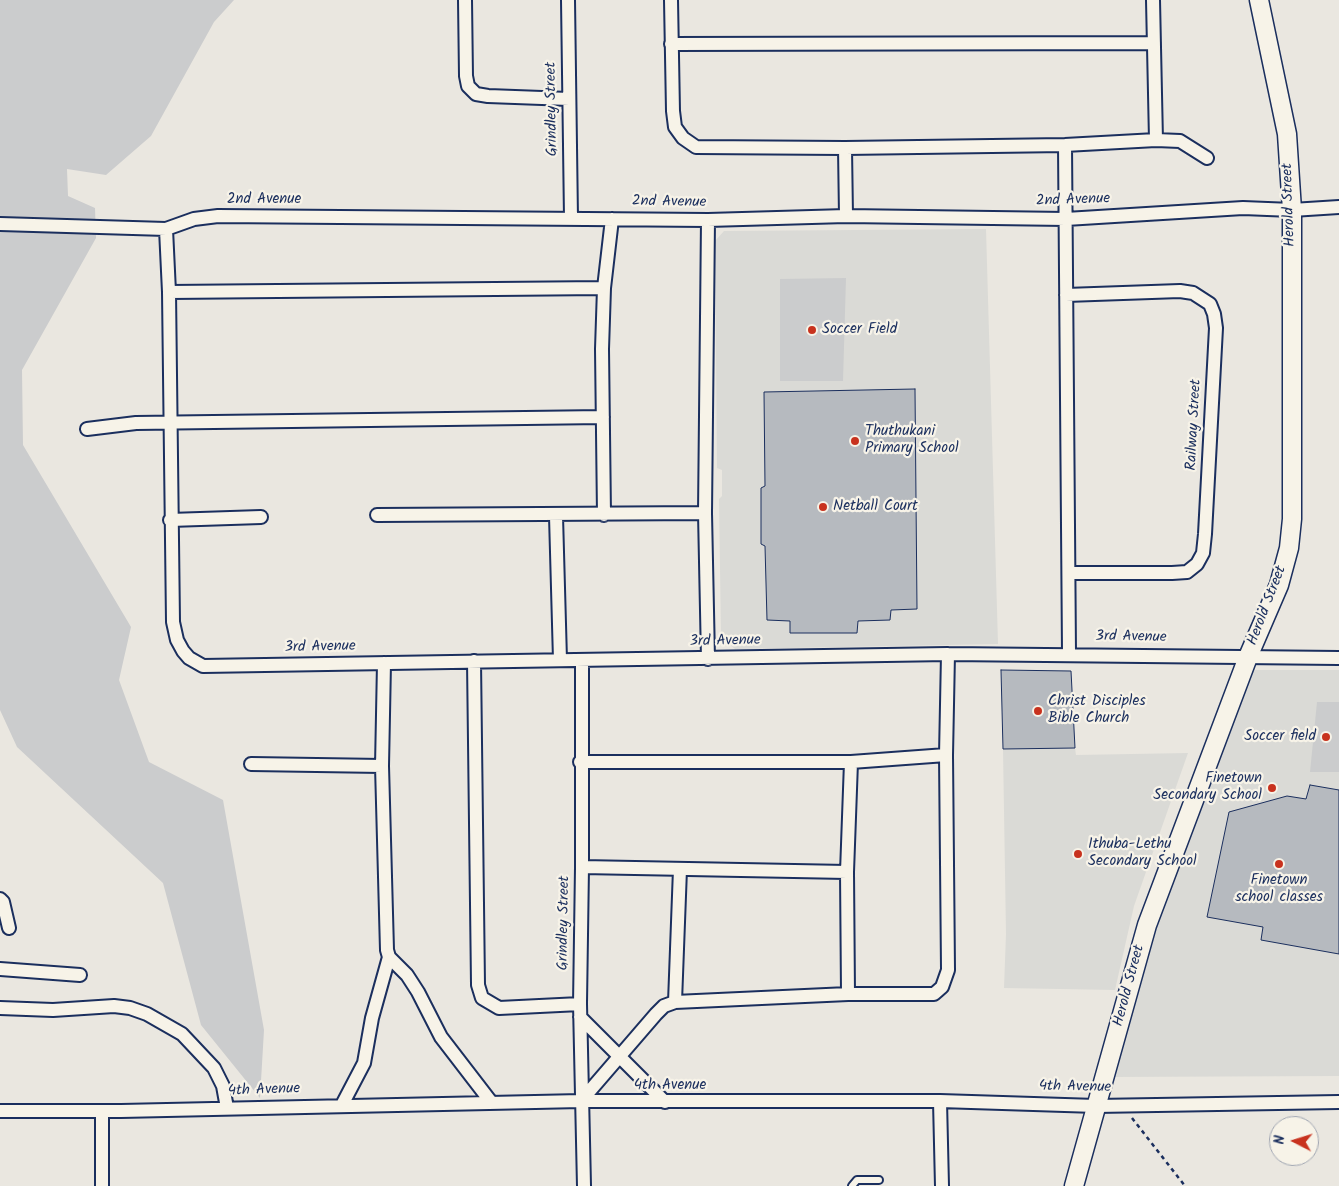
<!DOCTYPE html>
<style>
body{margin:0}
#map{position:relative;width:1339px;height:1186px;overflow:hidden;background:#eae7e0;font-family:Kalam,sans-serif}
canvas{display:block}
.north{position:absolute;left:1269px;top:1116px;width:50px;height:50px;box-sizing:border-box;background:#f7f3e8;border:1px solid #9fa5b1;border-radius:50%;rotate:275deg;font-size:14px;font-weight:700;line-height:20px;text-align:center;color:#1b2f5e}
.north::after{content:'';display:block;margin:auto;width:18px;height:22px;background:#c8321e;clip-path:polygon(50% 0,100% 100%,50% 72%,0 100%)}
</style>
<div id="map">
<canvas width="1339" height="1186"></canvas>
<div class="north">N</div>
</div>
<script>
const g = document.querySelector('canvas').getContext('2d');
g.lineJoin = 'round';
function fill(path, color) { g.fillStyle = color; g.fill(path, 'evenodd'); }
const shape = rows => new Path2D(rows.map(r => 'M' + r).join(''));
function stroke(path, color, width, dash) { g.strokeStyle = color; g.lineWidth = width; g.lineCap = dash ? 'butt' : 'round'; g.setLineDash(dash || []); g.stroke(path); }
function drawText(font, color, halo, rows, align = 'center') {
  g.font = font + ' Kalam,sans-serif'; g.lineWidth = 4.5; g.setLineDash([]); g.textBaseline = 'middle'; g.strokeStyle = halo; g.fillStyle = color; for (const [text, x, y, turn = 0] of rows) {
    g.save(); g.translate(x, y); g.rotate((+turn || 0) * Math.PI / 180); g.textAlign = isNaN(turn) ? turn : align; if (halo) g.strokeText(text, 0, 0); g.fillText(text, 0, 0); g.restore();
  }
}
const built = shape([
 [986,229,998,644,735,649,721,637,719,499,722,496,722,470,717,468,715,241,724,231],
 [1251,670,1339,670,1339,1076,1110,1077,1160,906],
 [1016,747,1075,748,1076,755,1188,753,1134,906,1115,990,1004,988,1006,934,1003,749]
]);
const green = shape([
 [0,0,234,0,214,22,151,136,106,175,67,169,68,196,95,208,96,238,22,370,23,445,131,627,119,680,149,762,223,800,264,1030,260,1098,201,1025,163,883,17,747,0,710],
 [846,278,843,381,780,381,780,279],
 [1317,702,1339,702,1339,772,1310,772]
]);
const building = shape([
 [915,389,917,609,891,610,890,620,858,621,857,633,790,633,790,621,767,620,765,546,761,544,761,488,765,486,764,392,915,389],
 [1001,670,1071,671,1075,748,1003,749,1001,670],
 [1310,785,1339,790,1339,954,1261,940,1263,927,1207,917,1229,812,1287,796,1306,799,1310,785]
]);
const path = shape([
 [1132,1118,1185,1186]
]);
const lane = shape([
 [852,1186,857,1180,879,1180]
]);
const street = shape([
 [465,0,466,76,468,86,476,94,488,96,569,99],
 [568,0,571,218],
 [671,0,673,111,675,127,683,138,696,147,845,148,1065,145,1156,140,1180,141,1207,158],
 [1153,0,1156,140],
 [671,44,1154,43],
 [1065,145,1069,653],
 [845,148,846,216],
 [0,224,166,229,194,219,218,216,708,220,846,216,1066,219,1243,208,1292,210,1339,207],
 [166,229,169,292,173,622,177,640,183,651,189,658,203,666,948,654,1339,658],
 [169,292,604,288],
 [1066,295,1180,291,1193,293,1210,304,1214,314,1216,328,1205,534,1203,553,1197,564,1187,572,1172,573,1069,573],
 [87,429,136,423,603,417],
 [377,515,705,513],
 [604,515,602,349,604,288,612,219],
 [556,516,560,660],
 [170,520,261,517],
 [708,659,705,513,708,220],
 [582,660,582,867,580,1004,584,1186],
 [474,661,478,985,482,998,499,1008,580,1004],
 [384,663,382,766,387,950,389,957,407,975,418,992,441,1037,491,1102],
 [580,762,851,762,946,755],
 [251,764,382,766],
 [582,867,847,872],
 [0,899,3,902,9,928],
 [0,969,80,975],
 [848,994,847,872,851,762],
 [675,1002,680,869],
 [0,1008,53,1010,114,1006,130,1008,147,1014,182,1034,214,1068,223,1086,227,1108],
 [580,1017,665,1102],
 [581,1101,656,1014,664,1006,675,1002,848,994,934,994,942,987,948,970,946,755,948,654],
 [940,1101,942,1186],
 [342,1105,364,1063,372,1018,389,957],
 [0,1111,121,1111,581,1101,940,1101,1096,1106,1339,1102],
 [102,1112,102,1186]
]);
const secondary = shape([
 [1074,1186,1147,925,1248,657,1279,585,1289,548,1292,519,1292,210,1287,134,1259,0]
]);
const markers = [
 [812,330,5,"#c8321e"],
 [855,441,5,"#c8321e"],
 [823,507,5,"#c8321e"],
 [1038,711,5,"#c8321e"],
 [1326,737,5,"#c8321e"],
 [1272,788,5,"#c8321e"],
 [1078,854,5,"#c8321e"],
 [1279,864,5,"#c8321e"]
];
const streetNames = [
 ["Grindley Street",553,109,-91],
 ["2nd Avenue",264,200],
 ["2nd Avenue",1073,201,-2],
 ["2nd Avenue",669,203,1],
 ["Herold Street",1290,205,-92],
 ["Railway Street",1195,425,-87],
 ["Herold Street",1268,606,-69],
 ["3rd Avenue",1131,638,1],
 ["3rd Avenue",725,642,-1],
 ["3rd Avenue",320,648,-1],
 ["Grindley Street",565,923,-89],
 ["Herold Street",1130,986,-75],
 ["4th Avenue",670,1086],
 ["4th Avenue",1075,1088,1],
 ["4th Avenue",264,1091,-2]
];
const poiNames = [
 ["Soccer Field",822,330],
 ["Thuthukani",865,432],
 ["Primary School",865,449],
 ["Netball Court",833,507],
 ["Christ Disciples",1048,702],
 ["Bible Church",1048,719],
 ["Soccer field",1316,737,"right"],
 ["Finetown",1262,779,"right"],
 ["Secondary School",1262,796,"right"],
 ["Ithuba-Lethu",1088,845],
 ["Secondary School",1088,862],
 ["Finetown",1279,881,"center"],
 ["school classes",1279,898,"center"]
];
fill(built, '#dadad6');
fill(green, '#cbcccd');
fill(building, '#b6babf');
stroke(building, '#1b2f5e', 1);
stroke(lane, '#1b2f5e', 10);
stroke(street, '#1b2f5e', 16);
stroke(secondary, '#1b2f5e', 21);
stroke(path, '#1b2f5e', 2.5, [4, 4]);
stroke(lane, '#f7f3e8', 6);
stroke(street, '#f7f3e8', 12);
stroke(secondary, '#f7f3e8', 18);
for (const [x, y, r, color] of markers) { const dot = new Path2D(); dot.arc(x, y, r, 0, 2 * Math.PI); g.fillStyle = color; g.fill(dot); stroke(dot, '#f7f3e8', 2); }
drawText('15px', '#1b2f5e', '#f7f3e8', streetNames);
drawText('15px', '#1b2f5e', '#f7f3e8', poiNames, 'left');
</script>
